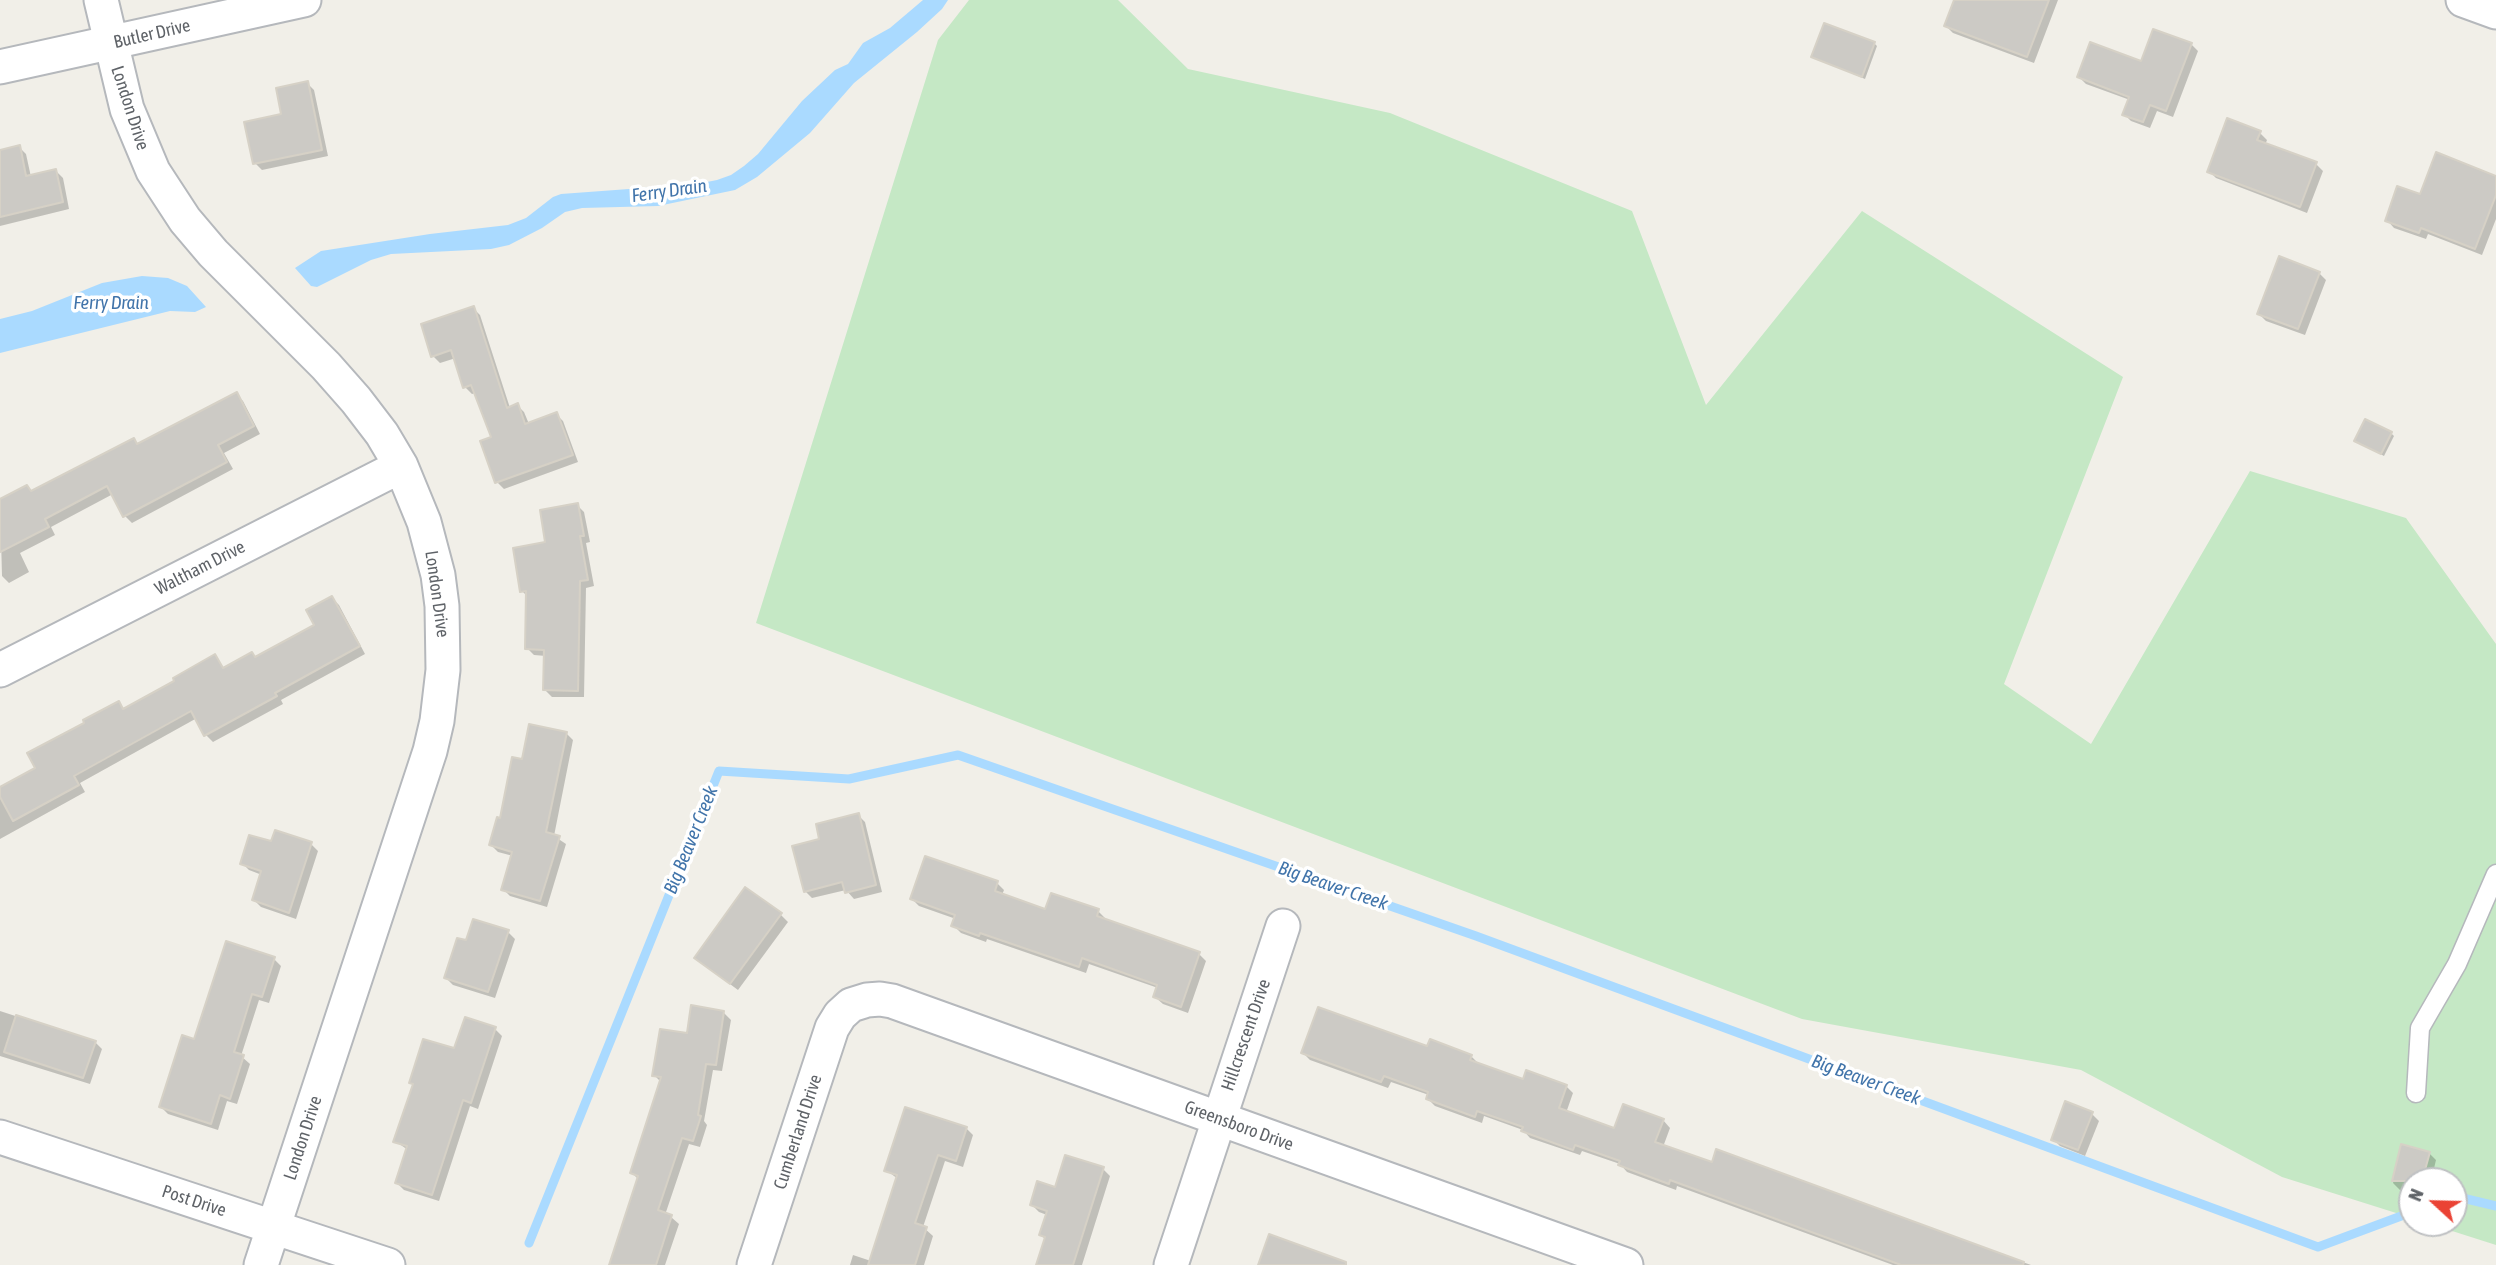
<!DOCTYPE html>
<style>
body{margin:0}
#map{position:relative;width:2496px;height:1265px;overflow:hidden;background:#f1efe8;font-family:"Asap Condensed",sans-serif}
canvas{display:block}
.north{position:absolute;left:2398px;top:1167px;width:70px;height:70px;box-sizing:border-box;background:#fff;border:2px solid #bfc1c3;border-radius:50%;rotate:292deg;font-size:19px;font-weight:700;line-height:28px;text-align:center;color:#5f6368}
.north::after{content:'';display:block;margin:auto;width:24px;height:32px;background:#ea4335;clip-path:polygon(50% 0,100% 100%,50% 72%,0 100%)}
</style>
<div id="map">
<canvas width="2496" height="1265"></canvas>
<div class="north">N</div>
</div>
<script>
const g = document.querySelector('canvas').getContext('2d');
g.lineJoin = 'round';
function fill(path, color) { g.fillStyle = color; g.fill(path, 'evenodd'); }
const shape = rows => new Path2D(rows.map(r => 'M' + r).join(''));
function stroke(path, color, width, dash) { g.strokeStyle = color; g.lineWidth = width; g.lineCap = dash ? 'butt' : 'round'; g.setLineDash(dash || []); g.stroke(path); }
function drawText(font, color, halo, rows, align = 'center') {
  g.font = font + ' "Asap Condensed",sans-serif'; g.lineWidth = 7; g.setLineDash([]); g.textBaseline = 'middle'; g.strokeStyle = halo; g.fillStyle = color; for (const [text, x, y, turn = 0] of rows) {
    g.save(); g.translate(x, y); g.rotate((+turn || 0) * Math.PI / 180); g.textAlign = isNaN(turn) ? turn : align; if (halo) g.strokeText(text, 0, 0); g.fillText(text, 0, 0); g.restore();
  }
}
const green = shape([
 [969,0,1118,0,1188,69,1390,113,1632,211,1706,405,1862,211,2123,377,2004,684,2091,744,2250,471,2406,518,2496,644,2496,1245,2427,1223,2454,1223,2454,1181,2412,1181,2412,1218,2282,1177,2081,1070,1802,1019,756,623,938,40]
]);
const water = shape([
 [923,0,948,0,942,9,917,32,854,83,810,133,757,177,735,190,658,206,582,208,565,212,542,228,509,245,491,249,391,254,371,260,317,287,311,286,295,268,321,251,430,234,508,225,526,218,553,197,561,194,697,184,717,180,731,175,744,166,758,154,802,101,835,70,848,64,863,43,890,28],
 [142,276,168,278,187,286,206,307,195,312,170,311,0,353,0,319,32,311,102,283]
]);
const shadow = shape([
 [1956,0,2058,0,2034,63,1953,33,1946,26],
 [1874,43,1877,46,1865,79,1813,57],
 [2191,44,2198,51,2173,117,2157,111,2150,128,2131,121,2124,114,2130,100,2086,84,2079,77,2142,63],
 [307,83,314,90,328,156,262,170,255,163,283,116],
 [2260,133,2267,140,2265,145,2316,164,2323,171,2307,213,2216,178,2209,171],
 [19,147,26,154,31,177,56,171,63,178,69,209,0,226,0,152],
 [2496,178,2496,219,2482,255,2428,234,2426,239,2394,228,2387,220,2421,196],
 [2319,273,2326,280,2305,335,2266,321,2259,314],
 [473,308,480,315,510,408,517,405,524,412,529,424,556,414,563,421,578,462,504,489,497,482,493,438,476,393,472,394,465,387,456,358,440,363,433,356],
 [236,394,243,401,260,434,224,453,233,469,132,523,125,516,113,494,51,527,55,535,20,553,29,572,9,583,2,576,0,501,27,487,32,492,133,440,138,445],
 [2391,433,2394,436,2384,456,2356,441],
 [577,505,584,512,590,542,586,543,594,586,586,588,584,697,552,697,545,690,546,656,534,655,527,648,528,597,522,591,547,544],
 [332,598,339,605,365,654,281,700,283,704,213,742,206,735,197,718,80,783,85,792,0,839,0,789,37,768,87,724,118,703,125,710,215,657,225,669,252,654,257,658,316,626],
 [566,733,573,740,554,836,566,844,547,907,510,896,503,889,513,856,498,852,491,845,523,761],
 [858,815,865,822,882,892,854,899,846,890,812,898,805,891,822,841],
 [272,844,311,844,318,851,296,919,261,907,254,900,262,875,249,870,242,863],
 [997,883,1004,890,1002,895,1046,911,1098,911,1105,918,1104,921,1199,954,1206,961,1188,1013,1163,1004,1155,997,1158,988,1089,964,1086,973,987,939,986,942,961,933,953,925,956,919,919,906,912,899],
 [781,915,788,922,738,990,703,964],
 [508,932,515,939,495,998,453,985,446,978,467,943],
 [274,959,281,966,269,1003,259,1000,241,1056,250,1064,237,1104,227,1101,218,1130,168,1114,161,1107,195,1041],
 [0,1011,95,1042,102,1049,90,1084,0,1056],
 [724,1013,731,1020,722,1071,713,1070,704,1121,707,1125,700,1147,689,1144,665,1215,671,1217,679,1224,665,1265,611,1265,639,1180,632,1173,661,1082,654,1075,688,1035],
 [495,1029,502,1036,478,1109,470,1106,439,1201,404,1190,397,1183,408,1150,395,1141,414,1085,411,1082,455,1050],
 [1428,1048,1471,1056,1478,1063,1524,1081,1566,1086,1573,1093,1566,1113,1615,1130,1663,1120,1670,1128,1663,1147,1713,1165,1717,1152,2031,1265,1893,1265,1677,1186,1676,1190,1627,1172,1620,1164,1582,1151,1580,1155,1530,1138,1523,1130,1484,1116,1482,1123,1435,1106,1428,1099,1429,1095,1391,1082,1388,1088,1310,1060,1303,1053],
 [2092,1114,2099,1121,2085,1156,2060,1146,2053,1139],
 [966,1128,973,1135,963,1167,945,1161,923,1227,933,1236,924,1265,850,1265,853,1255,871,1261,898,1179,886,1170],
 [2403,1146,2429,1153,2436,1160,2431,1181,2412,1181,2412,1194,2400,1190,2393,1183],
 [1103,1169,1110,1176,1082,1265,1038,1265,1046,1240,1041,1235,1047,1215,1039,1212,1032,1205,1056,1190]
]);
const stream = shape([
 [2454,1196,2496,1206],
 [529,1243,719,771,849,779,958,755,1476,936,2318,1247,2412,1212]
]);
const building = shape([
 [1954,0,2049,0,2027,57,1944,26,1954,0],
 [1824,23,1875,42,1862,77,1811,57,1824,23],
 [2153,29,2192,43,2166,111,2150,105,2143,122,2122,115,2129,97,2077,77,2090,42,2141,61,2153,29],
 [308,81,322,150,253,164,244,122,281,114,276,88,308,81],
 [2227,118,2261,131,2257,140,2317,162,2300,207,2207,172,2227,118],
 [20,145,26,176,56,169,63,202,0,217,0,150,20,145],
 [2436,152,2496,176,2496,195,2475,249,2421,228,2419,233,2385,221,2397,186,2420,194,2436,152],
 [2279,256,2320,272,2298,329,2257,314,2279,256],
 [474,306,507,408,518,403,525,424,557,412,573,455,495,483,480,441,491,437,471,385,463,388,451,350,431,357,421,324,474,306],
 [237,392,254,426,218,445,227,462,123,517,107,486,45,519,49,527,0,552,0,499,27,485,31,491,134,438,137,444,237,392],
 [2365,419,2392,432,2381,454,2354,441,2365,419],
 [578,503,584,536,580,536,588,580,580,581,578,691,543,690,544,650,525,649,526,591,520,592,513,548,545,542,540,510,578,503],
 [332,596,360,646,275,693,277,696,204,736,191,711,74,776,79,785,13,821,0,797,0,787,35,768,27,753,84,723,83,720,119,701,123,709,174,681,173,678,215,654,223,668,252,652,255,657,314,625,306,610,332,596],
 [529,724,567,732,546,832,560,836,540,901,501,890,512,852,489,845,497,817,500,818,512,757,522,759,529,724],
 [859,813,876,885,845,893,842,882,804,892,792,846,819,839,816,824,859,813],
 [275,830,312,842,289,913,252,900,261,871,240,864,249,835,271,841,275,830],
 [925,856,998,881,995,891,1045,909,1051,893,1099,909,1097,916,1200,952,1181,1007,1153,997,1157,985,1082,958,1079,967,980,933,979,936,951,926,955,915,910,899,925,856],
 [745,887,782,913,730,984,694,958,745,887],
 [473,919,509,930,488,992,444,978,457,938,466,940,473,919],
 [226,941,275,957,262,997,252,994,234,1052,244,1055,230,1099,220,1095,211,1124,159,1107,182,1035,194,1039,226,941],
 [691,1005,724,1011,716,1065,706,1064,698,1115,701,1116,693,1141,682,1138,658,1210,672,1215,656,1265,609,1265,638,1176,630,1173,661,1077,652,1076,660,1029,687,1033,691,1005],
 [1318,1007,1427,1046,1430,1039,1472,1055,1470,1060,1523,1079,1526,1070,1567,1085,1559,1108,1614,1128,1623,1104,1664,1119,1655,1142,1712,1162,1716,1149,2024,1262,2023,1265,1901,1265,1670,1180,1669,1184,1618,1165,1620,1161,1575,1145,1573,1150,1521,1131,1523,1127,1477,1111,1475,1117,1426,1099,1428,1092,1384,1076,1381,1082,1301,1053,1318,1007],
 [16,1015,96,1041,83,1078,4,1052,16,1015],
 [465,1017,496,1027,471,1103,463,1100,432,1195,395,1183,407,1146,393,1142,413,1084,409,1083,423,1039,454,1048,465,1017],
 [2065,1101,2093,1112,2078,1150,2051,1140,2065,1101],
 [905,1107,967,1127,956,1161,938,1155,915,1223,927,1227,915,1265,868,1265,897,1175,884,1171,905,1107],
 [2401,1144,2430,1152,2422,1181,2392,1181,2401,1144],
 [1065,1155,1104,1167,1073,1265,1036,1265,1045,1237,1039,1235,1047,1211,1030,1205,1037,1181,1055,1187,1065,1155],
 [1269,1234,1346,1262,1346,1265,1258,1265,1269,1234]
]);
const lane = shape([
 [2416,1093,2420,1028,2457,964,2496,874]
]);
const street = shape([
 [101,0,127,109,153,171,185,220,213,253,326,366,356,400,382,434,401,466,424,522,438,575,442,606,443,670,437,721,430,751,261,1265],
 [2463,0,2496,12],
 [0,67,304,0],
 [0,670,401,466],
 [0,1137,388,1265],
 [754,1265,832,1028,840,1015,851,1005,867,1000,880,999,892,1001,1626,1265],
 [1171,1265,1283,926]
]);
const streetNames = [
 ["Butler Drive",152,34,-13],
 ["London Drive",130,108,72],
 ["Waltham Drive",200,568,-27],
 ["London Drive",437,594,82],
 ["Hillcrescent Drive",1246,1035,-71],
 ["Greensboro Drive",1239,1126,20],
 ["Cumberland Drive",798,1132,-72],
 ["London Drive",303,1138,-72],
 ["Post Drive",194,1201,18]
];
const waterNames = [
 ["Ferry Drain",669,191,-8],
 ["Ferry Drain",111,303],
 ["Big Beaver Creek",691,840,-68],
 ["Big Beaver Creek",1333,886,19],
 ["Big Beaver Creek",1866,1080,20]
];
fill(green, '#c5e8c5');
fill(water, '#aadaff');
fill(shadow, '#0003');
stroke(stream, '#aadaff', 9);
fill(building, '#cccac5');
stroke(building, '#d6d1c6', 2);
stroke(lane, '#b5b8bc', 21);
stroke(street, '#b5b8bc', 37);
stroke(lane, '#fff', 18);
stroke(street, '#fff', 33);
drawText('18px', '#5f6368', '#fff', streetNames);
drawText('italic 19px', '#4174aa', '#fff', waterNames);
</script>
